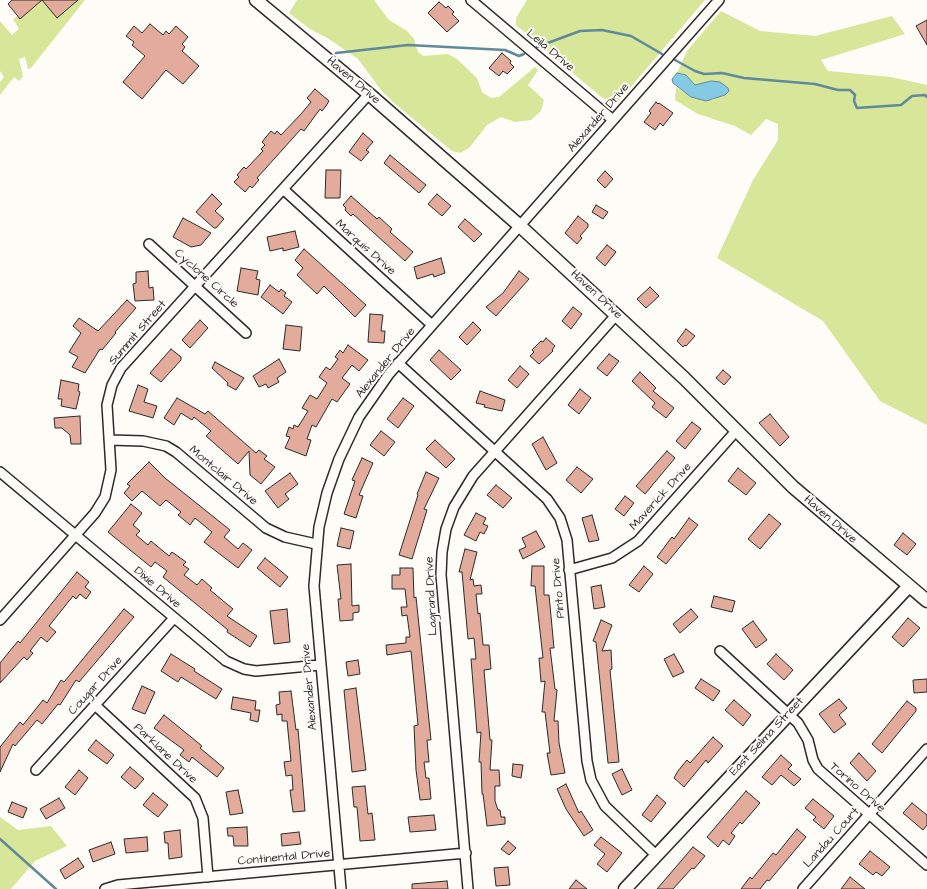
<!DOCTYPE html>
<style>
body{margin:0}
canvas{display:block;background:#fdfcf7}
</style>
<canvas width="927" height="889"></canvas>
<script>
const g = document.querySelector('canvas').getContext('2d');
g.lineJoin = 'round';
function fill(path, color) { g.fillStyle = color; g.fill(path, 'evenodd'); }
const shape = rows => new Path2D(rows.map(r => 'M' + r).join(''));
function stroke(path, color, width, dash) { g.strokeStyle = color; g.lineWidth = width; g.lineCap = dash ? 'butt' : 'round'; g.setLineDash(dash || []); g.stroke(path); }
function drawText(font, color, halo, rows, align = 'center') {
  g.font = font + ' "Architects Daughter",sans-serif'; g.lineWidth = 4; g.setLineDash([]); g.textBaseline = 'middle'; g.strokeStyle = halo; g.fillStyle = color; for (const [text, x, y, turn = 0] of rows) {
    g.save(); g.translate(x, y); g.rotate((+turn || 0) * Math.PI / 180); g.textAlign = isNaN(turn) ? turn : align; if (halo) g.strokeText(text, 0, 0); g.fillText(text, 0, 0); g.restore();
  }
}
const green = shape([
 [42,0,57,18,73,0,85,0,31,68,28,69,25,57,19,59,23,77,19,81,14,77,0,95,0,82,4,77,0,71,0,21,12,35,19,29,13,19],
 [297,0,374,0,389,20,407,31,414,39,418,52,423,56,448,54,457,59,477,78,482,92,491,98,499,97,535,67,538,70,528,85,544,100,541,111,531,120,515,122,501,117,487,125,469,148,460,153,452,151,394,103,381,90,358,59,329,39,310,29,289,13],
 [527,0,705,0,617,103,611,102,600,96,516,25,516,18],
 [721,11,760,31,815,36,892,16,905,34,821,60,828,71,891,77,927,85,927,425,880,401,823,321,717,258,753,180,778,140,778,124,766,119,751,135,735,126,698,114,675,100,676,87,691,97,713,100,729,91,725,85,704,83,695,85,686,75,677,73,687,51],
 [0,817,18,830,51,826,67,846,35,861,11,889,0,889]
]);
const water = shape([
 [677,73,686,75,695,85,711,81,720,82,728,88,729,91,725,95,706,101,691,97,673,83,672,79,677,73]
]);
const stream = shape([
 [537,47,580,31,602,30,631,36,662,54],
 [336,53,408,45,505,50,519,56,524,54],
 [675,60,695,71,704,74,722,73,744,78,815,84,838,90,850,90,855,95,854,101,857,108,901,105,912,96,925,95,927,97],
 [0,839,56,889]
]);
const building = shape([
 [12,0,78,0,57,18,42,0,20,19,8,4,12,0],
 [439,2,446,8,448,6,454,12,452,14,459,21,447,32,428,13,439,2],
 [927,20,927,45,916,26,927,20],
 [150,24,163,35,166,31,169,34,176,26,188,37,182,44,185,47,182,51,199,66,183,84,166,70,142,99,123,82,145,56,132,45,134,42,126,36,134,26,142,33,150,24],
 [502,53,511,61,510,63,514,67,507,74,503,71,499,76,489,68,502,53],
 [315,89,329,101,326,106,322,111,320,109,304,131,301,129,257,178,259,180,252,188,250,186,245,192,234,182,239,177,237,175,244,167,246,169,263,151,261,149,265,145,262,142,271,131,275,134,277,131,281,135,301,114,311,102,307,98,315,89],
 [656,102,658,104,659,103,673,113,663,126,660,123,655,130,644,122,651,113,649,111,656,102],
 [363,133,373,142,366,150,369,152,361,161,349,152,363,133],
 [390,155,426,185,419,193,384,163,390,155],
 [326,170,341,170,340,198,325,198,326,170],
 [605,171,613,179,605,188,597,180,605,171],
 [212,194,222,204,215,211,224,219,216,228,214,228,196,212,212,194],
 [437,194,451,206,442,216,428,204,437,194],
 [351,196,377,219,379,217,392,229,390,232,413,252,405,261,353,214,351,216,345,210,346,208,343,205,351,196],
 [596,205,608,212,603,219,592,212,596,205],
 [578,216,588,224,588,227,580,236,582,238,577,244,565,233,578,216],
 [183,218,211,233,201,245,191,247,173,237,183,218],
 [465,219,482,234,474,242,458,227,465,219],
 [295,231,299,247,283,251,283,248,270,251,267,237,295,231],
 [607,245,616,252,605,266,596,258,607,245],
 [304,249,366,305,355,317,324,286,317,294,297,275,303,268,295,260,304,249],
 [441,258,445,273,434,277,433,274,417,279,414,267,441,258],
 [241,268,258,271,256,279,260,280,258,295,237,291,241,268],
 [148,271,149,288,153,287,154,300,135,301,133,284,136,283,136,272,148,271],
 [519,271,529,279,496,316,486,307,503,293,519,271],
 [270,285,279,292,281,289,286,293,284,296,292,302,283,314,261,297,270,285],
 [650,287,659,296,646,308,637,299,650,287],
 [127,300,136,308,115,332,116,333,102,350,100,349,85,373,72,367,78,357,69,352,81,333,73,326,79,318,98,331,127,300],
 [573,307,582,314,571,329,562,321,573,307],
 [370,314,383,315,381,331,385,331,384,343,368,342,370,314],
 [200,320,208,328,190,348,182,340,200,320],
 [473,322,481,330,467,345,459,337,473,322],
 [286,325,302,327,300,351,283,349,286,325],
 [686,329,695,336,686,346,685,345,683,347,677,341,686,329],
 [546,338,555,346,552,350,553,351,539,364,530,356,534,352,532,350,541,341,543,342,546,338],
 [348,345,368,360,359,371,352,365,342,378,350,384,337,402,332,399,316,427,312,425,307,439,311,440,306,456,285,448,290,437,286,436,289,427,293,429,294,425,298,427,308,411,302,408,310,395,317,399,327,383,319,377,326,367,330,370,338,359,335,357,340,350,343,353,348,345],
 [171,349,181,357,181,360,161,382,150,373,171,349],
 [439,350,461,370,451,380,430,360,439,350],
 [609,354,619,361,607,376,597,368,609,354],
 [279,359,286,372,277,378,279,382,268,388,266,384,259,387,253,376,279,359],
 [215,362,244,378,236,390,227,385,228,383,212,368,215,362],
 [520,366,529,374,517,388,508,380,520,366],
 [723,370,731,377,724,385,716,378,723,370],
 [640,372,656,388,653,391,674,408,666,418,652,407,655,403,632,381,640,372],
 [61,380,79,384,78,391,80,392,76,409,61,406,62,399,58,399,61,380],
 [138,385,148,389,144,402,157,406,153,418,129,411,138,385],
 [580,389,591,398,579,414,568,405,580,389],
 [480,391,505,400,502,411,484,407,485,405,476,403,480,391],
 [177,398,205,414,208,411,256,453,259,450,267,456,264,459,275,467,261,484,250,475,249,451,238,464,206,436,211,431,194,417,192,420,181,413,174,425,164,418,177,398],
 [403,398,414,406,398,428,387,419,403,398],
 [770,414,789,437,780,446,759,423,770,414],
 [80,416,81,444,71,444,70,435,62,428,55,428,54,418,80,416],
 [692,422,701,429,685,449,676,441,692,422],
 [381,431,395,442,384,456,370,445,381,431],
 [543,437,557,463,546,470,532,444,543,437],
 [435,440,455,459,446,468,426,449,435,440],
 [667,451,675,458,645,494,636,486,667,451],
 [362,458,373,463,359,495,363,496,356,518,344,514,355,481,352,480,362,458],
 [149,462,165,478,230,530,224,537,238,549,243,543,252,550,238,568,204,542,212,532,195,518,190,525,178,515,181,512,166,500,160,506,142,491,132,501,124,493,130,486,127,484,149,462],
 [577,467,593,479,581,493,566,480,577,467],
 [738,468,756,483,746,495,728,481,738,468],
 [426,472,439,478,424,509,427,510,412,559,399,555,418,495,417,494,426,472],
 [290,473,298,484,285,494,289,499,278,508,265,491,290,473],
 [496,485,512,498,503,508,487,495,496,485],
 [625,496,634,503,624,516,615,509,625,496],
 [131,504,142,513,133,525,140,531,136,535,148,545,151,541,169,556,172,552,186,562,183,565,189,569,184,575,197,585,202,579,212,588,210,590,233,609,227,616,257,636,250,647,227,632,228,630,163,577,167,571,155,562,151,567,108,532,131,504],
 [476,513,486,518,483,524,488,526,484,534,480,532,476,541,464,535,476,513],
 [769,514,781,524,760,549,748,539,769,514],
 [592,515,599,540,589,542,582,518,592,515],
 [689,518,698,525,666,564,657,557,672,537,674,539,689,518],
 [341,528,354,531,350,549,337,546,341,528],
 [536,531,545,547,523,559,519,550,526,547,522,538,536,531],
 [903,533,916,544,907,555,894,545,903,533],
 [465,549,477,552,470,580,473,579,474,586,481,585,482,594,476,594,478,614,480,613,483,645,489,645,491,669,484,670,490,740,492,740,490,770,499,770,500,786,495,786,495,801,498,810,500,810,501,817,505,817,505,824,487,826,483,794,482,794,481,762,479,762,481,732,477,733,471,659,476,659,474,638,468,639,462,572,459,572,465,549],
 [265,558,288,577,280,587,257,568,265,558],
 [351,564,352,606,359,605,359,612,353,613,353,620,340,621,338,599,341,599,337,565,351,564],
 [532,566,544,566,544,595,549,595,554,648,550,648,555,689,557,690,554,721,558,721,559,743,565,773,551,775,547,753,550,753,545,712,542,712,545,681,541,682,539,658,543,658,535,586,531,586,532,566],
 [644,566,653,574,639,592,629,585,644,566],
 [400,568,413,568,414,598,416,597,431,740,427,740,429,762,424,762,426,778,429,778,431,799,420,800,416,770,414,726,418,725,411,651,387,655,386,645,406,643,406,637,410,637,407,615,402,616,401,607,407,607,405,589,392,589,392,575,400,575,400,568],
 [77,572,89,582,85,587,91,592,86,599,80,594,76,599,73,596,49,626,56,632,47,642,41,637,30,651,33,653,27,660,24,657,0,683,0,663,18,641,20,643,77,572],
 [601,585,605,607,594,609,591,587,601,585],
 [714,596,735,601,732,612,711,607,714,596],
 [124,609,134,617,79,682,76,680,60,705,58,704,42,724,37,720,15,746,13,744,0,772,0,747,20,722,23,725,43,700,47,703,61,680,64,682,124,609],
 [287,609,290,642,274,644,270,611,287,609],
 [691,609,698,617,680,633,673,624,691,609],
 [908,618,920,628,903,647,892,637,908,618],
 [601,620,612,625,602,651,611,650,612,669,610,670,619,762,608,763,596,642,593,641,601,620],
 [753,621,767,640,756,648,742,629,753,621],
 [171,654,195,669,194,671,222,689,216,699,181,677,178,682,161,671,171,654],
 [674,654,684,672,673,677,664,659,674,654],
 [776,654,793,670,784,680,767,664,776,654],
 [358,660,360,674,348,676,346,662,358,660],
 [701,679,720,691,713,701,695,688,701,679],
 [927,679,927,692,914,693,913,680,927,679],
 [142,686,155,692,145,714,132,709,142,686],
 [356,688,366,770,352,772,344,690,356,688],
 [291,691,296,730,298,729,305,811,293,812,290,790,293,790,292,775,286,776,284,762,291,761,287,721,282,721,282,714,277,715,276,705,280,704,279,692,291,691],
 [233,697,256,701,255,710,260,710,258,722,250,720,251,713,231,709,233,697],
 [839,699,847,708,839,715,846,724,834,733,819,714,839,699],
 [734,700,751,715,743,726,725,710,734,700],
 [907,701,916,708,916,711,882,753,872,744,907,701],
 [164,715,202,746,200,748,224,768,217,777,192,757,189,762,180,755,184,750,154,728,164,715],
 [713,737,723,746,708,763,706,760,684,787,674,778,678,771,687,760,690,763,713,737],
 [96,740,114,755,107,764,88,750,96,740],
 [859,753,876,771,867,781,850,763,859,753],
 [781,755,792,765,788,769,801,779,794,786,781,775,772,785,762,777,781,755],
 [513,764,523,765,521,778,512,776,513,764],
 [130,767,144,779,135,789,121,777,130,767],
 [622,769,632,790,622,795,612,774,622,769],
 [79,770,88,778,75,795,65,787,79,770],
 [566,784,579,813,581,811,593,830,584,836,566,809,557,789,566,784],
 [365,786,368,814,372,813,375,840,360,841,357,807,354,807,352,787,365,786],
 [238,790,243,813,230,815,226,792,238,790],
 [746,791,760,803,742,824,740,822,731,833,735,836,729,845,723,840,718,847,707,837,746,791],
 [153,793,168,805,158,817,143,805,153,793],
 [657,795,666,803,651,822,642,815,657,795],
 [59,798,65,808,46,819,40,809,59,798],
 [813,799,834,816,824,829,813,820,816,817,805,808,813,799],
 [12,802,27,808,23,818,8,812,12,802],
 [912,803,927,815,927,825,923,830,903,813,912,803],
 [434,815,436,830,410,832,408,817,434,815],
 [247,827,248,846,234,846,233,836,228,836,227,828,247,827],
 [797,829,806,837,769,881,767,880,760,889,741,889,750,877,752,879,773,853,776,855,797,829],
 [180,830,182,857,169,859,168,843,165,843,164,832,180,830],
 [299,832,301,844,282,846,281,834,299,832],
 [147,837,148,851,126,853,124,839,147,837],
 [601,837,622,853,607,872,597,864,605,854,594,845,601,837],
 [508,841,516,848,509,855,501,849,508,841],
 [111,842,115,854,93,862,89,850,111,842],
 [693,847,705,856,694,869,692,868,673,889,657,889,693,847],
 [870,851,890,867,882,876,876,872,873,875,859,864,870,851],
 [78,858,84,867,65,879,60,870,78,858],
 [508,867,510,885,496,886,494,868,508,867],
 [850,877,865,889,841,889,850,877],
 [576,880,587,889,569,889,576,880],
 [447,881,448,889,412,889,412,884,447,881]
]);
const minor = shape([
 [471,0,613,120],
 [283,189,432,325],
 [149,244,246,333],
 [398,363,547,499,560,518,567,540,587,761,591,780,605,806,656,855],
 [109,440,143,441,166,446,176,452,266,528,285,537,316,544],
 [0,472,226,661,244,669,256,671,320,665],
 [569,570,612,558,638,541,736,431],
 [0,620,95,513,105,497,111,470,107,405,112,385,121,368,369,94],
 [720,651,798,723,808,740,813,760,818,769,927,865],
 [95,705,195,798,203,818,208,877],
 [36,770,174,618],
 [105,889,118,885,466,853],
 [341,889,314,586,319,527,327,493,339,459,359,417,389,374,719,0],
 [468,889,441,575,442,552,446,529,454,507,473,476,617,314],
 [803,889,927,749]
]);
const tertiary = shape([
 [256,0,369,94,520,226,684,378,793,487,927,601],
 [625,889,909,586]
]);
const streetNames = [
 ["Leila Drive",550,51,40],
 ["Haven Drive",353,81,40],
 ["Alexander Drive",599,118,-49],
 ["Marquis Drive",365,248,42],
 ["Cyclone Circle",206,279,42],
 ["Haven Drive",596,295,43],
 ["Summit Street",138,333,-49],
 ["Alexander Drive",386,363,-51],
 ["Montclair Drive",223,476,40],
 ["Maverick Drive",661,497,-48],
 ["Haven Drive",830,520,41],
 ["Dixie Drive",157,588,40],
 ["Pinto Drive",559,588,-95],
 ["Lagrand Drive",432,596,-93],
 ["Cougar Drive",96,686,-48],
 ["Alexander Drive",310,687,-95],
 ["East Selma Street",767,737,-47],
 ["Parklane Drive",165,754,43],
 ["Torino Drive",857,788,41],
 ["Landau Court",832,838,-48],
 ["Continental Drive",284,858,-5]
];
fill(green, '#d7e699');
fill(water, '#84cae5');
stroke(water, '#608a9b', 1);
stroke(stream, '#608a9b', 2.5);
fill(building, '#e3ab9b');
stroke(building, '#2b2b2b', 1);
stroke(minor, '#2b2b2b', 12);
stroke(tertiary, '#2b2b2b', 15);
stroke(minor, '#fdfcf7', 9);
stroke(tertiary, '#fdfcf7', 12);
drawText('12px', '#2b2b2b', '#fdfcf7', streetNames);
</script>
